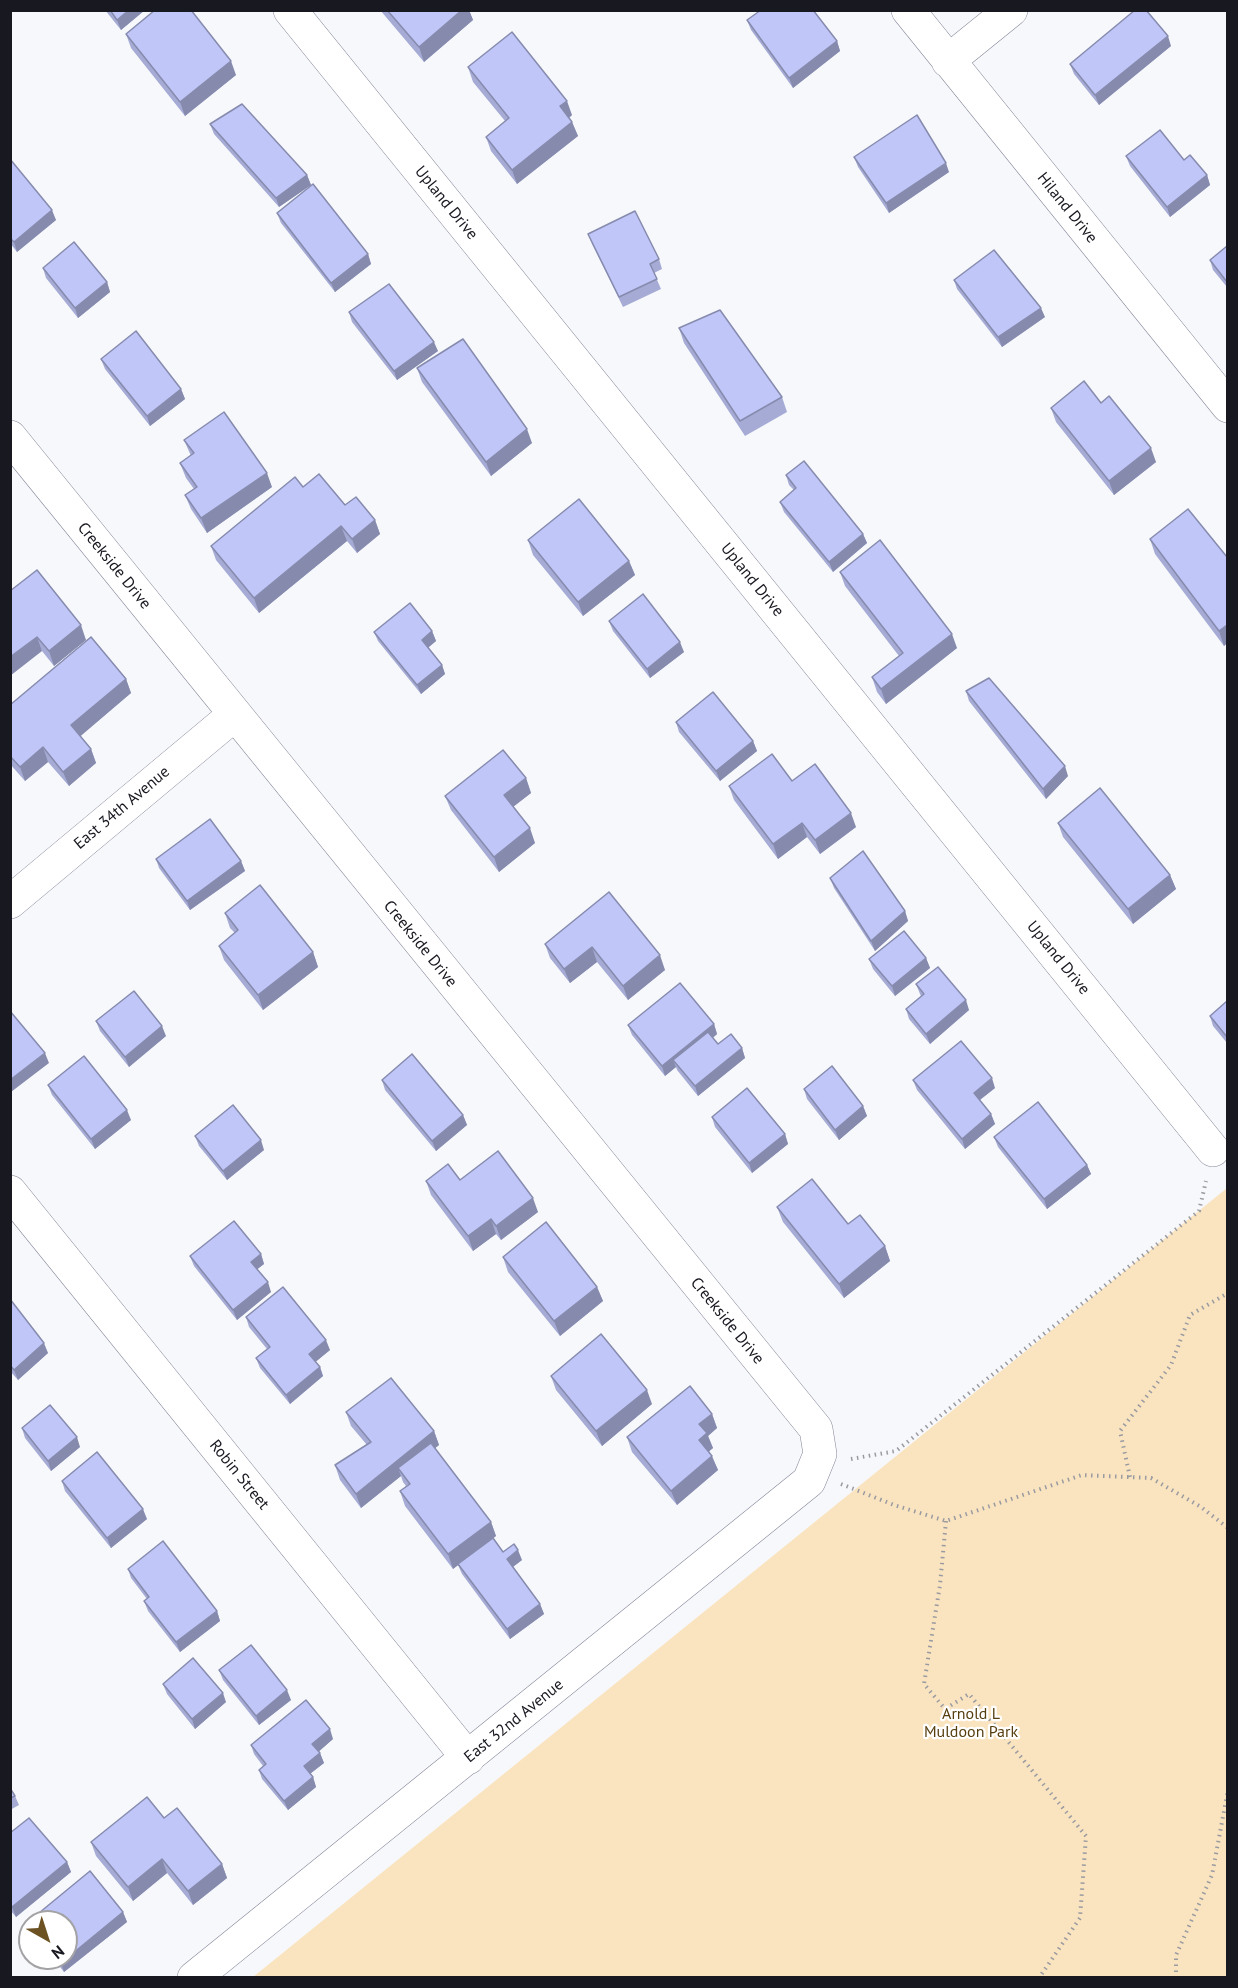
<!DOCTYPE html>
<style>
body{margin:0}
#map{position:relative;width:1238px;height:1988px;overflow:hidden;background:#f7f8fc;font-family:"PT Sans",sans-serif}
canvas{display:block}
.frame{position:absolute;inset:0;border:12px solid #181920;pointer-events:none}
.north{position:absolute;left:18px;top:1910px;width:60px;height:60px;box-sizing:border-box;background:#fff;border:2px solid #a3a3a6;border-radius:50%;rotate:141deg;font-size:16px;font-weight:700;line-height:24px;text-align:center;color:#181920}
.north::after{content:'';display:block;margin:auto;width:21px;height:27px;background:#6c5223;clip-path:polygon(50% 0,100% 100%,50% 72%,0 100%)}
</style>
<div id="map">
<canvas width="1238" height="1988"></canvas>
<div class="frame"></div>
<div class="north">N</div>
</div>
<script>
const g = document.querySelector('canvas').getContext('2d');
g.lineJoin = 'round';
function fill(path, color) { g.fillStyle = color; g.fill(path, 'evenodd'); }
const shape = rows => new Path2D(rows.map(r => 'M' + r).join(''));
function stroke(path, color, width, dash) { g.strokeStyle = color; g.lineWidth = width; g.lineCap = dash ? 'butt' : 'round'; g.setLineDash(dash || []); g.stroke(path); }
function drawText(font, color, halo, rows, align = 'center') {
  g.font = font + ' "PT Sans",sans-serif'; g.lineWidth = 4.5; g.setLineDash([]); g.textBaseline = 'middle'; g.strokeStyle = halo; g.fillStyle = color; for (const [text, x, y, turn = 0] of rows) {
    g.save(); g.translate(x, y); g.rotate((+turn || 0) * Math.PI / 180); g.textAlign = isNaN(turn) ? turn : align; if (halo) g.strokeText(text, 0, 0); g.fillText(text, 0, 0); g.restore();
  }
}
const green = shape([
 [1227,1188,1227,1977,253,1977]
]);
const path = shape([
 [851,1459,896,1451,1199,1211,1206,1181],
 [1130,1477,1120,1431,1171,1365,1190,1315,1228,1293],
 [841,1484,894,1505,946,1521,1082,1475,1151,1478,1201,1507,1228,1528],
 [946,1521,940,1585,924,1684,945,1709,969,1694,1086,1836,1080,1918,1039,1978],
 [1176,1978,1176,1955,1212,1875,1228,1790]
]);
const minor = shape([
 [290,10,1213,1150],
 [908,10,1228,406],
 [948,61,1011,10],
 [10,437,816,1429,820,1454,809,1481,194,1978],
 [10,902,234,715],
 [10,1192,468,1758]
]);
const wall = shape([
 [105,10,145,10,121,30],
 [380,10,469,10,473,20,424,62],
 [747,20,837,41,840,51,793,88,751,30],
 [126,34,236,75,185,116,131,48],
 [1171,46,1099,105,1074,74,1070,64],
 [468,67,572,115,569,118,572,122,578,136,517,184,491,151,486,137,505,121,473,82],
 [210,124,307,175,311,185,279,207,214,134],
 [1126,156,1207,175,1210,185,1170,217,1130,166],
 [854,157,949,172,889,213,858,167],
 [10,159,56,220,17,252,10,243],
 [277,213,368,254,371,264,335,292,281,223],
 [588,234,659,259,662,269,654,273,661,289,623,307,592,244],
 [1227,246,1227,287,1213,270,1210,260],
 [43,268,107,282,110,292,78,318,46,278],
 [954,280,1045,317,1002,347,957,289],
 [349,312,438,351,397,380,352,322],
 [679,328,782,397,787,412,745,436,684,343],
 [101,359,181,389,185,399,150,426,105,369],
 [417,368,532,443,491,476,422,382],
 [1101,403,1156,462,1114,495,1056,422,1051,408],
 [184,440,272,487,207,533,191,509,185,495,194,489,186,478,180,463,191,456],
 [786,475,863,534,867,543,833,572,784,512,780,502,794,490,789,485],
 [303,487,345,505,375,520,380,534,357,553,347,541,259,613,216,560,211,546],
 [1150,539,1227,557,1227,643,1224,646,1155,554],
 [528,540,629,561,635,575,583,616,533,555],
 [840,572,957,648,886,704,877,692,872,677,899,656,845,586],
 [10,591,86,640,54,666,42,651],
 [609,621,684,652,650,678,613,631],
 [432,631,436,641,428,648,442,665,445,674,421,694,378,641,374,632],
 [126,679,131,693,80,736,91,749,96,763,69,786,48,762,25,781,10,764,10,705],
 [966,691,1068,776,1046,799,969,701],
 [676,722,753,741,757,751,720,781,679,732],
 [526,778,531,793,513,807,535,843,499,872,451,810,445,796],
 [792,781,856,827,820,854,807,837,778,859,734,800,729,786],
 [1058,823,1170,875,1176,889,1133,924,1063,837],
 [156,859,241,861,245,871,190,910,159,868],
 [830,878,905,911,908,921,875,951,834,888],
 [609,892,665,970,628,1000,597,962,570,983,550,958,545,944],
 [225,913,313,952,318,967,263,1010,224,960,219,946,235,933,230,928],
 [926,958,930,968,895,996,873,969,869,959],
 [916,984,969,1010,930,1044,909,1019,906,1009,921,996,920,994],
 [1227,1001,1227,1043,1213,1026,1210,1016],
 [96,1021,166,1036,129,1067,100,1031],
 [714,1024,717,1034,713,1038,718,1044,742,1048,745,1058,698,1096,677,1070,676,1067,665,1076,632,1035,628,1025],
 [382,1080,463,1115,467,1125,436,1151,385,1090],
 [913,1080,995,1088,980,1100,991,1114,995,1124,965,1149,917,1090],
 [48,1085,131,1120,95,1149,52,1095],
 [804,1089,863,1106,867,1116,839,1140,807,1099],
 [712,1117,785,1134,788,1144,752,1173,715,1127],
 [195,1136,264,1150,227,1180,199,1146],
 [994,1137,1087,1165,1091,1174,1047,1209,998,1147],
 [460,1180,538,1212,501,1240,496,1234,473,1251,431,1195,426,1181],
 [777,1207,848,1224,885,1246,890,1261,844,1298,783,1222],
 [261,1254,264,1264,257,1269,271,1292,237,1320,194,1266,190,1256],
 [503,1257,597,1287,603,1301,560,1336,508,1272],
 [10,1299,48,1353,18,1380,10,1371],
 [246,1317,330,1350,315,1362,320,1367,323,1376,290,1404,260,1368,256,1358,267,1349,249,1327],
 [551,1376,652,1404,602,1446,556,1390],
 [346,1412,434,1431,439,1445,435,1448,491,1522,496,1536,493,1538,503,1552,522,1560,513,1567,540,1604,544,1614,510,1639,462,1574,458,1565,453,1569,405,1506,400,1491,406,1486,403,1482,401,1476,361,1508,340,1480,335,1465,367,1445,351,1426],
 [712,1414,717,1428,708,1436,713,1448,709,1451,718,1470,677,1505,632,1452,627,1437],
 [22,1428,80,1447,51,1471,25,1438],
 [62,1481,147,1519,111,1548,65,1491],
 [128,1569,217,1611,220,1621,180,1652,148,1611,144,1601,147,1599,131,1578],
 [219,1670,291,1700,259,1725,223,1680],
 [163,1684,226,1702,195,1729,167,1694],
 [333,1739,319,1751,324,1763,310,1774,313,1777,316,1787,288,1810,262,1779,259,1770,263,1766,254,1754,251,1745],
 [10,1788,15,1796,19,1805,10,1810],
 [164,1818,222,1864,227,1878,193,1905,167,1873,133,1901,96,1856,91,1842],
 [10,1833,67,1862,71,1872,16,1917,10,1910],
 [123,1912,127,1922,64,1972,53,1958,66,1958,30,1922,30,1928,28,1922]
]);
const shadedWall = shape([
 [129,10,145,10,121,30,117,20],
 [462,10,469,10,473,20,424,62,419,47],
 [1168,36,1171,46,1099,105,1095,95],
 [837,41,840,51,793,88,789,78],
 [231,61,236,75,185,116,180,102],
 [567,101,572,115,565,121,560,106],
 [572,122,578,136,517,184,512,170],
 [946,163,949,172,889,213,886,203],
 [307,175,311,185,279,207,276,198],
 [1207,175,1210,185,1170,217,1167,207],
 [52,210,56,220,17,252,14,242],
 [368,254,371,264,335,292,331,283],
 [107,282,110,292,78,318,75,308],
 [1041,308,1045,317,1002,347,998,337],
 [434,342,438,351,397,380,394,371],
 [181,389,185,399,150,426,147,416],
 [527,429,532,443,491,476,486,462],
 [1151,448,1156,462,1114,495,1109,481],
 [267,473,272,487,207,533,201,518],
 [375,520,380,534,357,553,352,539],
 [341,526,347,541,259,613,254,598],
 [863,534,867,543,833,572,829,562],
 [629,561,635,575,583,616,578,602],
 [81,625,86,640,54,666,49,651],
 [1227,625,1227,643,1224,646,1219,631],
 [432,631,436,641,425,650,422,640],
 [952,634,957,648,886,704,881,689],
 [37,637,42,651,10,676,10,657],
 [680,642,684,652,650,678,647,669],
 [442,665,445,674,421,694,417,685],
 [126,679,131,693,76,740,71,725],
 [753,741,757,751,720,781,716,771],
 [43,747,48,762,25,781,20,767],
 [91,749,96,763,69,786,63,772],
 [1065,766,1068,776,1046,799,1043,789],
 [526,778,531,793,509,810,504,795],
 [851,813,856,827,820,854,815,840],
 [802,823,807,837,778,859,773,844],
 [530,828,535,843,499,872,494,857],
 [241,861,245,871,190,910,187,901],
 [1170,875,1176,889,1133,924,1128,909],
 [905,911,908,921,875,951,871,941],
 [592,947,597,962,570,983,564,969],
 [313,952,318,967,263,1010,258,995],
 [660,955,665,970,628,1000,623,986],
 [926,958,930,968,895,996,892,986],
 [966,1000,969,1010,930,1044,926,1034],
 [714,1024,717,1034,678,1066,673,1060,676,1067,665,1076,662,1066],
 [162,1026,166,1036,129,1067,125,1057],
 [742,1048,745,1058,698,1096,695,1086],
 [45,1053,49,1063,11,1092,10,1080],
 [992,1078,995,1088,977,1102,974,1093],
 [863,1106,867,1116,839,1140,835,1130],
 [127,1110,131,1120,95,1149,91,1139],
 [991,1114,995,1124,965,1149,962,1139],
 [463,1115,467,1125,436,1151,432,1141],
 [785,1134,788,1144,752,1173,749,1163],
 [261,1140,264,1150,227,1180,223,1171],
 [1087,1165,1091,1174,1047,1209,1044,1199],
 [533,1198,538,1212,501,1240,496,1226],
 [491,1219,496,1234,473,1251,468,1236],
 [885,1246,890,1261,844,1298,839,1284],
 [261,1254,264,1264,255,1271,251,1262],
 [268,1282,271,1292,237,1320,233,1310],
 [597,1287,603,1301,560,1336,554,1321],
 [326,1340,330,1350,313,1364,309,1354],
 [44,1343,48,1353,18,1380,14,1370],
 [320,1367,323,1376,290,1404,286,1395],
 [647,1390,652,1404,602,1446,596,1431],
 [712,1414,717,1428,708,1436,713,1448,705,1455,699,1440,699,1424],
 [434,1431,439,1445,403,1474,398,1468,401,1476,361,1508,356,1494],
 [77,1437,80,1447,51,1471,48,1461],
 [712,1456,718,1470,677,1505,671,1491],
 [143,1509,147,1519,111,1548,107,1538],
 [491,1522,496,1536,453,1569,448,1554],
 [518,1550,522,1560,510,1569,507,1559],
 [540,1604,544,1614,510,1639,507,1629],
 [217,1611,220,1621,180,1652,176,1642],
 [287,1690,291,1700,259,1725,256,1716],
 [223,1693,226,1702,195,1729,192,1719],
 [330,1729,333,1739,316,1754,312,1744],
 [320,1753,324,1763,307,1776,304,1766],
 [313,1777,316,1787,288,1810,284,1801],
 [162,1859,167,1873,133,1901,128,1887],
 [67,1862,71,1872,16,1917,12,1907],
 [222,1864,227,1878,193,1905,188,1891],
 [123,1912,127,1922,64,1972,61,1963]
]);
const building = shape([
 [110,10,129,10,117,20,110,10],
 [155,10,191,10,231,61,180,102,126,34,155,10],
 [387,10,462,10,419,47,387,10],
 [761,10,813,10,837,41,789,78,747,20,761,10],
 [1135,10,1146,10,1168,36,1095,95,1070,64,1135,10],
 [512,32,567,101,560,106,572,122,512,170,486,137,509,118,468,67,512,32],
 [242,104,307,175,276,198,210,124,242,104],
 [917,115,946,163,886,203,854,157,917,115],
 [1160,130,1184,160,1190,155,1207,175,1167,207,1126,156,1160,130],
 [10,159,52,210,14,242,10,238,10,159],
 [313,184,368,254,331,283,277,213,313,184],
 [635,211,659,259,650,264,657,279,619,297,588,234,635,211],
 [74,242,107,282,75,308,43,268,74,242],
 [1227,246,1227,282,1210,260,1227,246],
 [994,250,1041,308,998,337,954,280,994,250],
 [389,284,434,342,394,371,349,312,389,284],
 [720,310,782,397,740,421,679,328,720,310],
 [136,331,181,389,147,416,101,359,136,331],
 [463,339,527,429,486,462,417,368,463,339],
 [1084,381,1101,403,1109,396,1151,448,1109,481,1051,408,1084,381],
 [224,412,267,473,201,518,185,495,197,487,180,463,194,453,184,440,224,412],
 [804,461,863,534,829,562,780,502,796,488,786,475,804,461],
 [319,474,345,505,356,497,375,520,352,539,341,526,254,598,211,546,295,477,303,487,319,474],
 [579,499,629,561,578,602,528,540,579,499],
 [1188,509,1227,557,1227,625,1219,631,1150,539,1188,509],
 [880,540,952,634,881,689,872,677,903,653,840,572,880,540],
 [37,570,81,625,49,651,37,637,10,657,10,591,37,570],
 [643,594,680,642,647,669,609,621,643,594],
 [410,603,432,631,422,640,442,665,417,685,374,632,410,603],
 [91,637,126,679,71,725,91,749,63,772,43,747,20,767,10,756,10,705,91,637],
 [989,678,1065,766,1043,789,966,691,989,678],
 [713,692,753,741,716,771,676,722,713,692],
 [503,750,526,778,504,795,530,828,494,857,445,796,503,750],
 [772,754,792,781,815,764,851,813,815,840,802,823,773,844,729,786,772,754],
 [1100,788,1170,875,1128,909,1058,823,1100,788],
 [210,819,241,861,187,901,156,859,210,819],
 [863,851,905,911,871,941,830,878,863,851],
 [260,885,313,952,258,995,219,946,238,930,225,913,260,885],
 [609,892,660,955,623,986,592,947,564,969,545,944,609,892],
 [904,931,926,958,892,986,869,959,904,931],
 [938,967,966,1000,926,1034,906,1009,924,994,916,984,938,967],
 [680,983,714,1024,662,1066,628,1025,680,983],
 [134,991,162,1026,125,1057,96,1021,134,991],
 [1227,1001,1227,1037,1210,1016,1227,1001],
 [10,1011,45,1053,10,1080,10,1011],
 [708,1032,718,1044,731,1034,742,1048,695,1086,673,1060,708,1032],
 [961,1041,992,1078,974,1093,991,1114,962,1139,913,1080,961,1041],
 [412,1054,463,1115,432,1141,382,1080,412,1054],
 [84,1056,127,1110,91,1139,48,1085,84,1056],
 [832,1066,863,1106,835,1130,804,1089,832,1066],
 [747,1088,785,1134,749,1163,712,1117,747,1088],
 [1038,1102,1087,1165,1044,1199,994,1137,1038,1102],
 [233,1105,261,1140,223,1171,195,1136,233,1105],
 [498,1151,533,1198,496,1226,491,1219,468,1236,426,1181,448,1164,460,1180,498,1151],
 [812,1179,848,1224,860,1215,885,1246,839,1284,777,1207,812,1179],
 [234,1221,261,1254,251,1262,268,1282,233,1310,190,1256,234,1221],
 [546,1222,597,1287,554,1321,503,1257,546,1222],
 [283,1287,326,1340,309,1354,320,1367,286,1395,256,1358,270,1347,246,1317,283,1287],
 [10,1299,44,1343,14,1370,10,1365,10,1299],
 [601,1334,647,1390,596,1431,551,1376,601,1334],
 [391,1378,434,1431,356,1494,335,1465,371,1442,346,1412,391,1378],
 [690,1386,712,1414,699,1424,707,1433,699,1440,712,1456,671,1491,627,1437,690,1386],
 [50,1405,77,1437,48,1461,22,1428,50,1405],
 [431,1443,491,1522,448,1554,400,1491,410,1484,398,1468,431,1443],
 [97,1452,143,1509,107,1538,62,1481,97,1452],
 [493,1538,503,1552,514,1544,518,1550,507,1559,540,1604,507,1629,458,1564,493,1538],
 [163,1541,217,1611,176,1642,144,1601,149,1597,128,1569,163,1541],
 [251,1645,287,1690,256,1716,219,1670,251,1645],
 [193,1658,223,1693,192,1719,163,1684,193,1658],
 [306,1700,330,1729,312,1744,320,1753,304,1766,313,1777,284,1801,259,1770,266,1764,251,1745,306,1700],
 [10,1788,15,1796,10,1798,10,1788],
 [147,1797,164,1818,177,1808,222,1864,188,1891,162,1859,128,1887,91,1842,147,1797],
 [29,1818,67,1862,12,1907,10,1904,10,1833,29,1818],
 [90,1871,123,1912,61,1963,57,1958,66,1958,66,1922,30,1922,30,1924,28,1922,90,1871]
]);
const streetNames = [
 ["Upland Drive",446,203,51],
 ["Hiland Drive",1067,208,51],
 ["Creekside Drive",114,566,51],
 ["Upland Drive",752,580,51],
 ["East 34th Avenue",122,808,-40],
 ["Creekside Drive",420,944,51],
 ["Upland Drive",1058,958,51],
 ["Creekside Drive",727,1321,51],
 ["Robin Street",239,1475,51],
 ["East 32nd Avenue",514,1721,-39]
];
const parkNames = [
 ["Arnold L",971,1714],
 ["Muldoon Park",971,1732]
];
fill(green, '#fae4c0');
stroke(minor, '#858799', 34);
stroke(path, '#9a9ba0', 4, [1.5, 4.5]);
stroke(minor, '#fff', 33);
fill(wall, '#a5abd5');
fill(shadedWall, '#868bae');
fill(building, '#c0c7f8');
stroke(building, '#868bae', 1.5);
drawText('16px', '#181920', '#fff', streetNames);
drawText('16px', '#563e0f', '#fff', parkNames);
</script>
